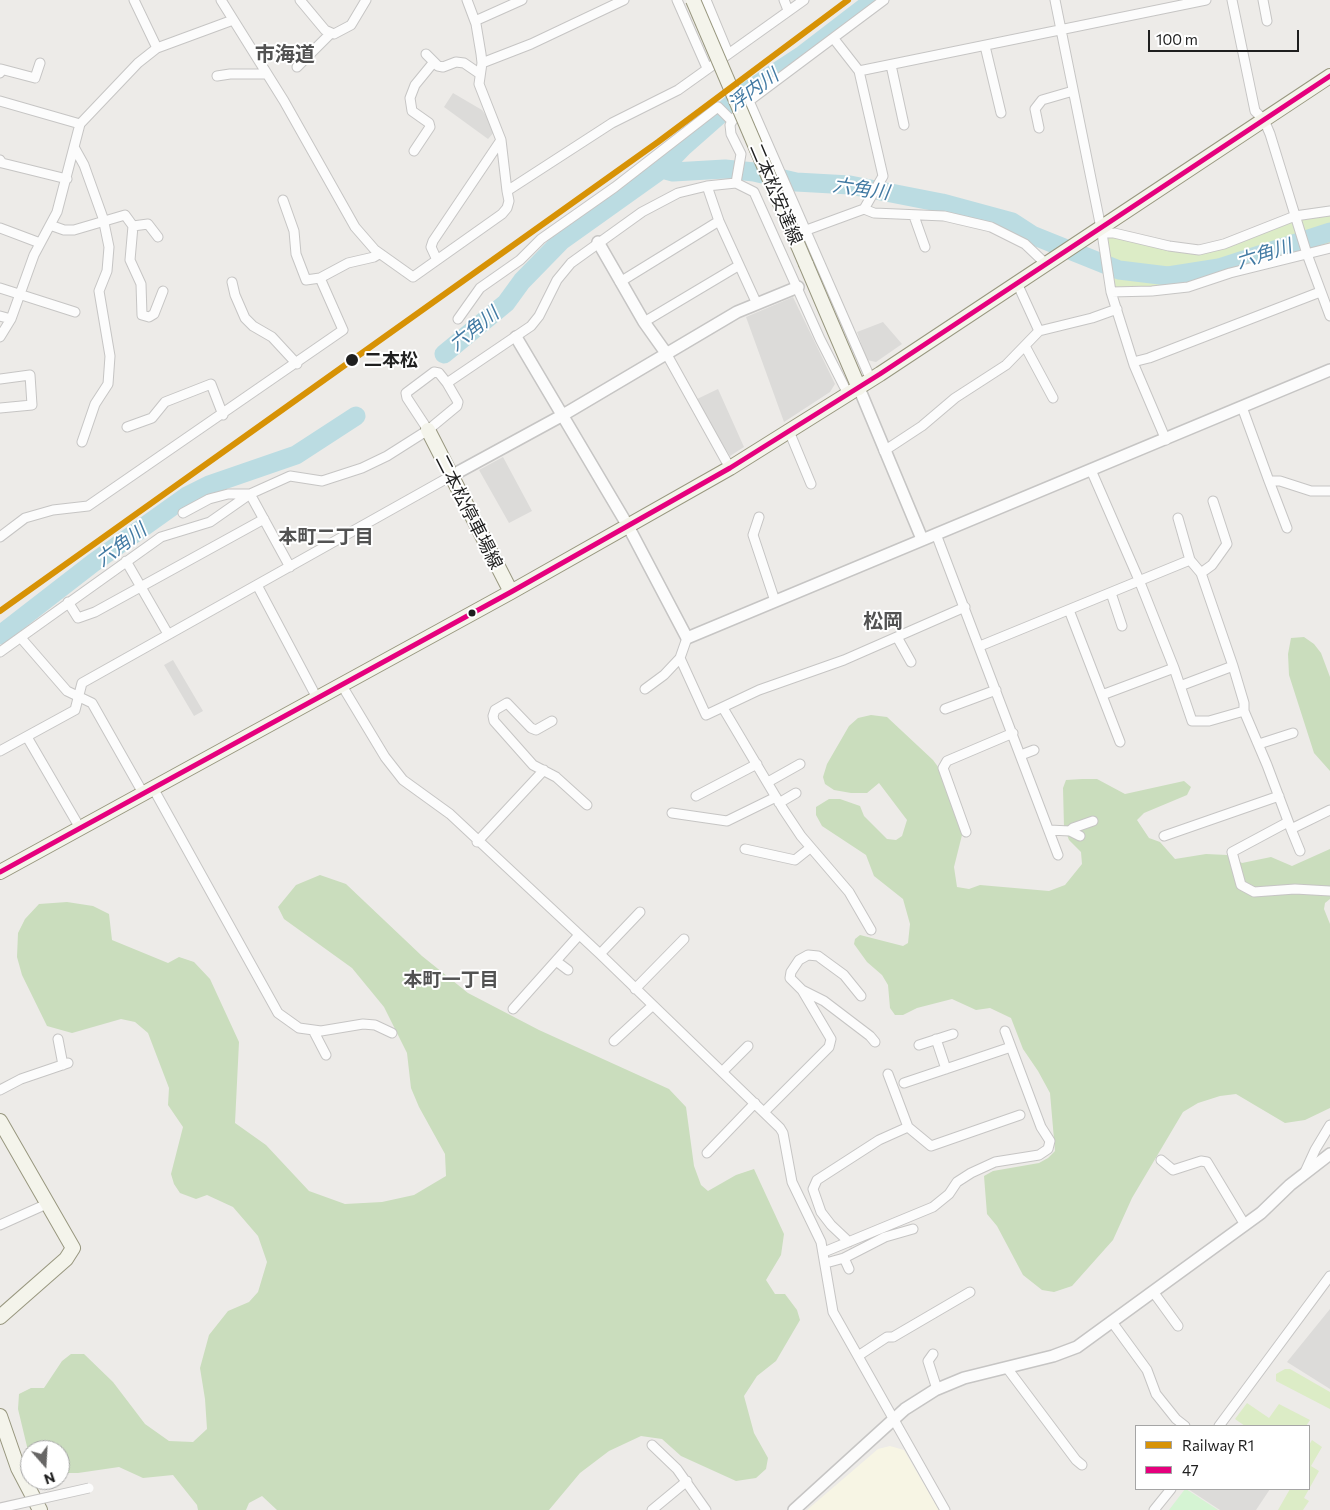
<!DOCTYPE html>
<meta charset="utf-8">
<style>
body{margin:0}
#map{position:relative;width:1330px;height:1510px;overflow:hidden;background:#edebe8;font-family:Commissioner,sans-serif}
canvas{display:block}
.legend{position:absolute;left:1135px;top:1425px;width:175px;height:65px;box-sizing:border-box;background:#fff;border:1px solid #a5a5a5;margin:0;padding:6px 9px;list-style:none;font-size:15px;color:#1f1f1f}
.legend li{display:flex;align-items:center;gap:10px;height:25px}
.legend b{width:25px;border:1px solid #a5a5a5}
.north{position:absolute;left:20px;top:1440px;width:50px;height:50px;box-sizing:border-box;background:#fff;border:1px solid #a5a5a5;border-radius:50%;rotate:161deg;font-size:14px;font-weight:700;line-height:20px;text-align:center;color:#1f1f1f}
.north::after{content:'';display:block;margin:auto;width:18px;height:22px;background:#676665;clip-path:polygon(50% 0,100% 100%,50% 72%,0 100%)}
.scale{position:absolute;left:1148px;top:30px;width:151px;height:22px;box-sizing:border-box;border:2px solid #1f1f1f;border-top:0;padding-left:6px;font-size:15px;line-height:18px;white-space:nowrap;color:#1f1f1f;-webkit-text-stroke:4px #fff;paint-order:stroke}
</style>
<div id="map">
<canvas width="1330" height="1510"></canvas>
<ul class="legend">
<li><b style="height:6px;background:#d79205"></b>Railway R1</li>
<li><b style="height:6px;background:#e5007d"></b>47</li>
</ul>
<div class="north">N</div>
<div class="scale">100 m</div>
</div>
<script>
const g = document.querySelector('canvas').getContext('2d');
g.lineJoin = 'round';
function fill(path, color) { g.fillStyle = color; g.fill(path, 'evenodd'); }
const shape = rows => new Path2D(rows.map(r => 'M' + r).join(''));
function stroke(path, color, width, dash) { g.strokeStyle = color; g.lineWidth = width; g.lineCap = dash ? 'butt' : 'round'; g.setLineDash(dash || []); g.stroke(path); }
function drawText(font, color, halo, rows, align = 'center') {
  g.font = font + ' Commissioner,"Noto Sans JP",sans-serif'; g.lineWidth = 4; g.setLineDash([]); g.textBaseline = 'middle'; g.strokeStyle = halo; g.fillStyle = color; for (const [text, x, y, turn = 0] of rows) {
    g.save(); g.translate(x, y); g.rotate((+turn || 0) * Math.PI / 180); g.textAlign = isNaN(turn) ? turn : align; if (halo) g.strokeText(text, 0, 0); g.fillText(text, 0, 0); g.restore();
  }
}
const residential = shape([
 [453,93,482,110,496,130,488,139,444,107],
 [793,297,835,384,830,392,784,422,746,317],
 [883,322,902,344,876,362,867,360,857,332],
 [718,389,744,447,730,456,695,400],
 [503,457,532,511,509,523,479,470],
 [173,660,203,711,194,716,164,665],
 [1330,1309,1330,1389,1287,1362],
 [1188,1489,1270,1489,1256,1510,1220,1510]
]);
const education = shape([
 [890,1446,904,1450,939,1510,807,1510,878,1449]
]);
const grass = shape([
 [1330,211,1330,248,1188,287,1111,292,1102,233,1194,251],
 [1285,1369,1290,1369,1330,1392,1330,1409,1276,1381,1276,1374],
 [1247,1403,1269,1418,1279,1404,1310,1420,1306,1426,1245,1426,1235,1419],
 [1312,1440,1322,1447,1311,1466,1319,1471,1304,1498,1309,1501,1303,1510,1278,1510,1290,1489,1309,1489,1309,1445]
]);
const forest = shape([
 [1304,637,1314,644,1321,653,1330,677,1330,771,1314,753,1289,675,1288,654,1291,638],
 [871,715,887,717,933,760,944,775,963,831,954,867,957,887,969,889,980,885,1049,891,1065,885,1082,864,1081,852,1069,840,1064,827,1063,788,1066,780,1082,779,1097,779,1125,794,1184,781,1191,787,1187,795,1144,813,1137,820,1149,838,1160,842,1175,859,1206,854,1227,855,1242,863,1271,857,1292,866,1330,849,1330,899,1325,903,1324,909,1330,924,1330,1108,1305,1120,1285,1123,1236,1094,1220,1096,1198,1103,1183,1112,1132,1198,1113,1240,1072,1286,1054,1292,1042,1290,1023,1275,997,1226,987,1214,984,1176,993,1171,1039,1163,1048,1158,1055,1151,1050,1093,1038,1071,1023,1049,1011,1018,990,1008,976,1010,952,999,917,1008,903,1015,895,1015,890,1008,888,985,882,975,867,962,854,944,855,939,860,935,903,946,908,943,910,924,903,899,874,876,866,855,822,826,816,815,816,807,829,799,840,799,860,806,864,816,887,839,896,840,902,836,907,820,879,783,867,793,851,793,834,790,825,784,823,777,827,764,849,726,858,718],
 [320,875,346,884,422,956,468,993,539,1030,669,1089,686,1107,694,1166,701,1185,708,1191,736,1175,754,1169,784,1234,781,1255,766,1280,775,1294,785,1294,797,1310,800,1320,776,1361,757,1376,744,1396,754,1433,768,1458,766,1469,756,1478,736,1481,681,1456,662,1439,641,1436,609,1451,580,1473,549,1510,277,1510,262,1496,249,1503,246,1510,198,1510,197,1505,173,1475,143,1478,119,1467,78,1473,60,1473,60,1450,30,1450,30,1459,18,1409,19,1394,31,1388,44,1388,62,1361,71,1354,84,1354,113,1382,145,1424,169,1441,193,1442,207,1429,205,1399,200,1368,209,1335,228,1311,249,1302,258,1292,267,1262,258,1236,233,1207,207,1195,196,1199,180,1193,174,1184,171,1174,183,1127,168,1105,169,1088,148,1033,135,1022,121,1019,72,1033,47,1026,22,975,17,957,18,933,25,919,39,904,67,902,93,906,109,914,112,940,168,963,179,957,194,962,210,979,239,1042,235,1123,266,1145,309,1191,345,1204,382,1202,414,1195,446,1176,445,1154,419,1107,411,1088,407,1053,384,1007,352,968,284,919,278,907,296,885]
]);
const park = shape([
 [1185,1489,1186,1489,1218,1510,1169,1510]
]);
const river = shape([
 [662,169,673,172,725,169,754,172,796,182,850,185,942,203,1012,222,1032,235,1119,270,1168,276,1219,268,1330,232],
 [444,354,506,303,522,281,561,241,662,169,684,146,743,94,801,56,874,0],
 [0,635,93,563,187,496,209,485,296,455,356,416]
]);
const minor = shape([
 [134,0,157,48],
 [221,0,284,101,355,227,375,250,413,277,502,214,507,208,509,201,507,191,612,123,678,90,804,0],
 [300,0,325,30,334,34,351,25,366,0],
 [467,0,476,24,481,54,482,63,479,84,501,140,507,191],
 [677,0,707,68],
 [706,0,728,53],
 [784,0,788,10],
 [1055,0,1102,233,1111,292,1134,365,1166,440],
 [1232,0,1255,111,1264,120,1270,134,1307,254,1330,316],
 [1263,0,1267,21],
 [475,21,522,0],
 [985,46,1001,113],
 [426,54,438,66,443,67,456,62,464,63,480,74],
 [482,63,531,44,624,0],
 [891,65,904,125],
 [297,67,331,33],
 [859,71,1206,0],
 [0,73,1,69,35,78,40,63],
 [217,76,230,74,267,74],
 [0,101,80,124],
 [749,101,871,380],
 [1039,128,1035,109,1042,100,1073,91],
 [74,147,84,165,103,218,109,247,107,271,99,291,110,356,108,384,95,404,82,442],
 [414,151,430,127,429,123,412,111,410,98,415,85,433,63],
 [0,160,2,163,67,179],
 [736,183,754,192,820,339,848,394],
 [707,186,719,221,757,304],
 [283,200,294,231,296,254,306,280,320,278],
 [864,209,874,213,944,216,991,227,1025,244,1046,264],
 [914,216,925,247],
 [50,225,64,230,74,230,125,215,133,226,130,260,141,284,142,315,149,317,154,314,163,291],
 [133,226,148,224,158,237],
 [0,228,40,243],
 [804,231,864,209,883,176,859,71,834,39],
 [1102,233,1114,233,1169,246,1199,250,1224,244,1295,216,1330,211],
 [437,260,431,247,433,241,501,140],
 [232,282,235,295,245,318,253,326,272,337,297,364],
 [620,282,719,221],
 [1017,283,1039,331],
 [0,288,75,312],
 [1111,292,1152,291,1188,287,1230,273,1330,248],
 [0,316,11,319],
 [458,319,480,288,520,260,541,239,615,187,718,107,732,121],
 [644,322,738,266],
 [0,337,11,319,34,255,57,212,80,124,138,63,157,48,233,20],
 [1025,346,1053,398],
 [666,353,730,468],
 [1133,362,1149,358,1320,292],
 [0,379,30,375,32,405,0,408],
 [447,383,531,326,539,316,557,280,571,263,642,212,678,193,707,186,736,183,741,154,731,134,730,125,732,121,749,101,884,0],
 [1242,407,1269,481,1280,481,1311,491,1330,491],
 [127,427,152,418,165,402,211,384,223,415],
 [789,431,811,484],
 [884,451,922,426,955,398,1006,365,1039,331,1092,318,1117,309],
 [1091,470,1139,580,1174,668,1192,721,1209,721,1244,711,1267,765,1291,829,1330,810],
 [1269,481,1287,528],
 [183,513,209,499,228,494,250,494,290,567],
 [759,517,753,535,775,601],
 [1178,518,1190,560],
 [936,534,1058,855],
 [0,537,25,518,53,510,88,506,343,330,320,278,348,263,374,257,379,254],
 [126,561,168,634],
 [1201,573,1212,565,1227,544,1213,501],
 [257,585,317,698],
 [1111,593,1122,626],
 [68,602,78,618,95,612,264,519],
 [1069,610,1120,742],
 [897,637,911,662],
 [21,638,67,691,92,703,143,793],
 [980,646,1190,560,1201,573,1233,666,1244,703,1244,711],
 [0,652,161,537,210,522,250,494,290,476,322,481,362,468,387,456,428,430,457,406,458,402,447,383,439,373,434,372,406,393,407,398,428,430],
 [680,658,706,715,759,690,844,660,965,607],
 [341,684,385,757,403,780,450,814,600,954,780,1128,783,1133,792,1182,821,1242,833,1312,945,1510],
 [1180,686,1233,666],
 [645,689,664,675,680,658,687,638],
 [1102,695,1174,668],
 [723,708,783,809,801,836,849,892,871,930],
 [945,709,996,690],
 [552,721,536,730,531,728,507,703,495,710,493,716,494,721,533,765,556,777,587,805],
 [27,737,80,828],
 [1259,744,1293,733],
 [0,751,75,710,82,683,451,476],
 [1021,755,1034,750],
 [768,782,800,764],
 [153,788,278,1013,299,1028,321,1031,363,1024,375,1025,392,1033],
 [696,796,757,764],
 [779,803,796,793],
 [672,813,727,821,776,797],
 [1288,822,1232,852,1241,885,1254,892,1295,889,1330,891],
 [1291,829,1300,851],
 [1049,830,1070,831,1080,836],
 [1070,831,1073,828,1093,821],
 [966,832,943,768,947,761,1013,733],
 [1164,836,1279,796],
 [477,842,544,770],
 [745,849,795,860,810,848],
 [600,954,640,912],
 [556,961,568,970],
 [635,989,684,939],
 [802,990,824,1001,870,1036,875,1042],
 [513,1009,579,935],
 [313,1030,326,1055],
 [58,1039,63,1065],
 [936,1039,946,1069],
 [614,1041,652,1006],
 [919,1045,953,1034],
 [722,1072,748,1046],
 [904,1083,1011,1047],
 [0,1090,21,1079,68,1063],
 [764,1112,829,1047,831,1039,802,990,790,978,791,972,799,960,808,955,818,956,844,975,861,996],
 [908,1127,931,1146,1020,1115],
 [707,1153,755,1103],
 [1161,1160,1173,1170,1201,1161,1207,1162,1245,1225],
 [1304,1174,1315,1150,1330,1125],
 [0,1225,49,1203],
 [849,1242,831,1225,821,1212,813,1189,817,1180,879,1140,908,1127,888,1074],
 [824,1252,933,1207,949,1194,957,1182,971,1173,995,1162,1039,1155,1048,1149,1050,1141,1041,1127,1005,1031],
 [844,1258,849,1269],
 [826,1263,844,1258,885,1237,913,1229],
 [1154,1293,1178,1326],
 [1112,1322,1147,1370,1156,1394,1176,1419,1185,1426],
 [933,1354,928,1361,937,1389],
 [858,1356,887,1337,893,1337,970,1292],
 [1007,1368,1076,1460,1082,1465],
 [1219,1426,1330,1276],
 [652,1445,677,1469,706,1510],
 [652,1510,687,1481],
 [1154,1510,1171,1489]
]);
const tertiary = shape([
 [598,242,644,322,666,353],
 [516,337,628,526,687,638,1330,370],
 [859,388,922,539],
 [451,476,563,415,737,312,798,287],
 [794,1510,905,1409,935,1390,964,1378,1053,1356,1077,1347,1261,1213,1290,1185,1330,1154]
]);
const secondary = shape([
 [806,264,859,388],
 [428,430,511,592],
 [0,872,511,592,730,468,880,374,1330,76],
 [0,1121,73,1248,66,1259,0,1317],
 [0,1416,18,1468,40,1510]
]);
const minorBridge = shape([
 [0,1508,89,1488]
]);
const secondaryBridge = shape([
 [693,0,806,264]
]);
const bus1 = shape([
 [0,872,511,592,730,468,880,374,1330,76]
]);
const rail1 = shape([
 [0,611,658,142,848,0]
]);
const markers = [
 [352,360,7,"#1f1f1f"],
 [472,613,4.5,"#1f1f1f"]
];
const streetNames = [
 ["二本松安達線",776,194,67],
 ["二本松停車場線",469,512,63]
];
const stopNames = [
 ["二本松",364,360]
];
const waterNames = [
 ["浮内川",753,90,-36],
 ["六角川",861,189,8],
 ["六角川",1264,254,-18],
 ["六角川",474,329,-39],
 ["六角川",121,545,-37]
];
const neighbourhoodNames = [
 ["本町二丁目",326,537],
 ["本町一丁目",451,980]
];
const quarterNames = [
 ["市海道",285,54],
 ["松岡",883,621]
];
fill(residential, '#dcdbd9');
fill(education, '#f7f5e4');
fill(grass, '#dcecc6');
fill(forest, '#caddbd');
fill(park, '#d5f4d3');
stroke(river, '#bbdce2', 19);
stroke(minor, '#c6c5c4', 11);
stroke(tertiary, '#c6c5c4', 14);
stroke(secondary, '#98977f', 16);
stroke(minor, '#fcfcfc', 9);
stroke(tertiary, '#fcfcfc', 11);
stroke(secondary, '#f4f4eb', 14);
stroke(minorBridge, '#c6c5c4', 11, []);
stroke(secondaryBridge, '#98977f', 16, []);
stroke(minorBridge, '#fcfcfc', 9);
stroke(secondaryBridge, '#f4f4eb', 14);
stroke(bus1, '#e5007d', 5);
stroke(rail1, '#d79205', 6);
for (const [x, y, r, color] of markers) { const dot = new Path2D(); dot.arc(x, y, r, 0, 2 * Math.PI); g.fillStyle = color; g.fill(dot); stroke(dot, '#fff', 2); }
drawText('18px', '#1f1f1f', '#fff', streetNames);
drawText('bold 18px', '#1f1f1f', '#fff', stopNames, 'left');
drawText('italic 19px', '#427aa3', '#fff', waterNames);
drawText('bold 19px', '#525252', '#fff', neighbourhoodNames);
drawText('bold 20px', '#525252', '#fff', quarterNames);
</script>
